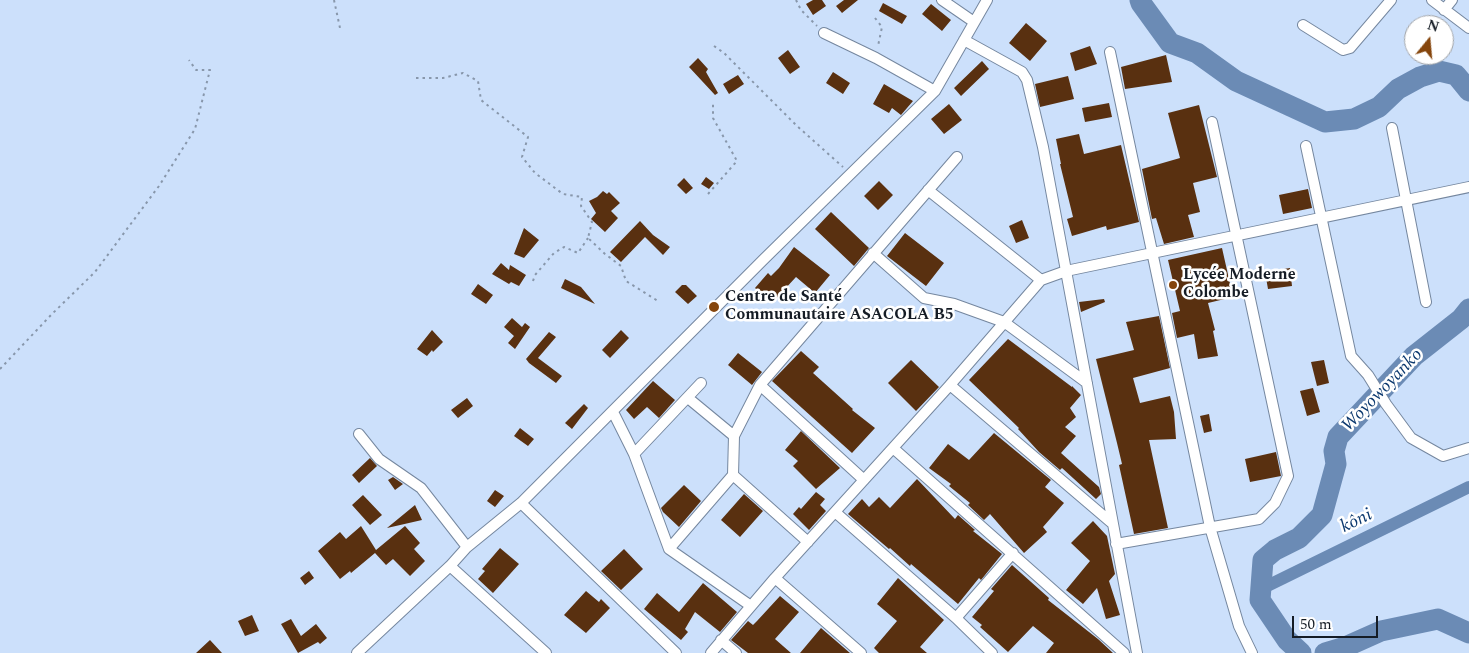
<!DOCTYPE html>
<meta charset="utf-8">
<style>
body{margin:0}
#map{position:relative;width:1469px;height:653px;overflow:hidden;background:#cce0fb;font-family:Spectral,serif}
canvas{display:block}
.north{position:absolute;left:1404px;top:15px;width:50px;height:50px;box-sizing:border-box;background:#fff;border:1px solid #a1a4a8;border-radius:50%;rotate:17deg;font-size:14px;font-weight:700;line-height:20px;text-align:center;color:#151c25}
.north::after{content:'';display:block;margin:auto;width:18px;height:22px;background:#85450c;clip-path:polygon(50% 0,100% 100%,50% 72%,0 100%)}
.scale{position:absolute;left:1292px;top:616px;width:86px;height:22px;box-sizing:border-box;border:2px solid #151c25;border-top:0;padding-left:6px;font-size:15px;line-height:18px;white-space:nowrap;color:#151c25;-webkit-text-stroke:4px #fff;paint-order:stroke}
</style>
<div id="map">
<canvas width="1469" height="653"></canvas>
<div class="north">N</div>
<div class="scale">50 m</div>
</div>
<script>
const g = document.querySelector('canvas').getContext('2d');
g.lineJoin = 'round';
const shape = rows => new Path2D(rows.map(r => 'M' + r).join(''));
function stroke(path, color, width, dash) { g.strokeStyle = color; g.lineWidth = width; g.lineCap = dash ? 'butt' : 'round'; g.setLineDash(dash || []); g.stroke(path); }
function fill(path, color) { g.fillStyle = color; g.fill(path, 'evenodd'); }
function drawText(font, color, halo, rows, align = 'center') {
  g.font = font + ' Spectral,serif'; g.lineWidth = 5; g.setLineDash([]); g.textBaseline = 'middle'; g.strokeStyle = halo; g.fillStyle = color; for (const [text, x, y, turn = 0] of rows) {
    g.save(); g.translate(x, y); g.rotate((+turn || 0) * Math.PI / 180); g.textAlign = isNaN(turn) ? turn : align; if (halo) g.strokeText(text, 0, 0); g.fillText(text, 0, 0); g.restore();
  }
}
const canal = shape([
 [1261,589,1469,487]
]);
const river = shape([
 [1140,0,1141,3,1170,43,1197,53,1236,81,1325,122,1354,119,1379,107,1398,89,1420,77,1439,71,1456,75,1469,91],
 [1301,653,1287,640,1260,600,1263,560,1275,550,1299,538,1322,515,1336,464,1334,451,1338,437,1414,356,1461,319,1469,309],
 [1325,653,1345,647,1381,631,1438,619,1469,633]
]);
const building = shape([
 [813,0,822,0,826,6,813,15,806,4],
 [844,0,858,0,842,13,836,6],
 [883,3,907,16,902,24,879,11],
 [931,4,951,20,942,31,922,14],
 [1026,23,1047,41,1030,61,1009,43],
 [1090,46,1097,64,1075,71,1070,53],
 [788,50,800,67,790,74,778,58],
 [1166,55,1172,82,1125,89,1121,67],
 [698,58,708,69,706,72,718,93,715,95,689,67],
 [982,61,989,69,961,96,954,88],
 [833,72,850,83,843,94,826,83],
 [738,75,744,84,729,94,723,84],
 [1068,76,1074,99,1040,107,1035,84],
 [884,84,913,101,901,115,892,108,889,113,873,104],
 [1109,103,1112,117,1085,122,1082,108],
 [949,104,962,120,944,134,931,119],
 [1199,105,1217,177,1193,183,1200,212,1188,215,1194,237,1164,244,1156,218,1152,219,1142,169,1180,158,1168,113],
 [1079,134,1084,154,1121,145,1139,222,1107,230,1106,226,1072,236,1067,219,1073,217,1060,164,1061,164,1056,139],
 [706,177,714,183,709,189,701,184],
 [684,178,693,188,686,194,677,185],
 [879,181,893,195,878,210,864,196],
 [1308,189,1312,208,1283,214,1279,195],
 [603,191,607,194,609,192,620,203,611,211,618,218,605,232,591,219,596,213,589,201,597,197],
 [831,212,869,248,854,266,815,229],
 [1022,220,1029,238,1016,243,1009,226],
 [640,221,653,235,670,247,663,255,645,237,621,262,610,252],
 [524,228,539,240,524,258,514,254],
 [905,233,944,263,926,286,887,256],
 [794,247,830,275,815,293,796,277,772,303,755,288,768,273,771,276,779,268],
 [1222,248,1233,297,1208,303,1215,330,1213,331,1218,356,1198,359,1194,334,1177,338,1172,313,1180,311,1168,260],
 [501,263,509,270,510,265,526,275,519,286,511,282,509,284,492,274],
 [1290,268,1292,286,1268,289,1265,272],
 [565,279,581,287,595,304,561,288],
 [478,284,493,295,486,304,471,294],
 [682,285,686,285,697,296,688,304,675,292],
 [1104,299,1105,302,1081,312,1079,302],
 [1159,316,1170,368,1133,378,1140,403,1170,396,1174,412,1176,439,1149,440,1168,528,1134,534,1119,465,1122,464,1117,443,1096,359,1134,350,1126,322],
 [512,318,522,327,525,323,530,327,515,349,508,343,514,336,504,327],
 [432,330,443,342,433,352,432,350,427,356,417,349],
 [621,330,629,338,610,358,602,350],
 [549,332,556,337,538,358,562,376,556,383,529,363,526,359],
 [1008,339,1072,387,1072,386,1081,395,1070,408,1076,417,1065,427,1076,436,1061,453,1099,487,1101,494,1096,499,1062,468,1060,470,1039,452,1018,429,1019,428,969,380],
 [801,351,819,367,813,373,853,409,852,410,875,428,852,453,772,381],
 [738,353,762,372,752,385,728,365],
 [911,360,939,387,916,411,888,383],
 [1324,360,1329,383,1317,386,1311,362],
 [653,381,675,400,659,418,647,407,634,419,626,410],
 [1313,388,1320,412,1307,416,1300,391],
 [467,398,473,406,458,418,451,410],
 [584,404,588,408,572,429,565,423],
 [1209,414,1212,431,1204,433,1200,416],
 [520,428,534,439,528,446,514,436],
 [801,431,840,468,816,489,793,466,798,461,785,450],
 [994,433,1051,480,1045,487,1064,503,1043,527,1047,532,1024,553,990,514,984,520,968,505,970,503,949,486,951,484,929,468,948,444,969,460],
 [1276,452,1281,476,1250,482,1245,459],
 [370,458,377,466,359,483,352,475],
 [393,477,403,484,395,490,388,480],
 [917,479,955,519,958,515,975,530,973,531,1002,554,981,580,979,578,958,604,911,564,910,566,890,548,889,549,848,514,862,499,869,507,879,497,890,508],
 [684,485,701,501,679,527,663,512,661,508],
 [495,490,504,496,495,507,487,501],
 [816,492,825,499,820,505,826,511,809,530,793,514,799,507,801,509],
 [744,494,763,511,740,537,721,520],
 [363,495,382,515,370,525,352,505],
 [415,505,422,520,387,528],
 [1093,521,1107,536,1115,574,1109,581,1120,615,1106,619,1097,588,1083,604,1066,590,1090,561,1071,543],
 [361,526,376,550,405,526,420,543,414,549,425,561,410,576,393,559,386,565,375,553,351,573,350,571,340,579,318,551,340,532,346,539],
 [500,548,519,564,493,593,478,579,485,571,482,569],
 [624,549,643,569,621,590,601,571],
 [1012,565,1049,598,1048,600,1098,639,1113,653,1046,653,1054,643,1033,626,1008,652,980,627,982,625,972,617,994,591,991,589],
 [309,571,314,578,305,585,300,578],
 [898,578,944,620,920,647,927,653,879,653,874,648,897,621,877,604],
 [703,583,737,612,720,632,695,612,685,629,688,632,681,640,644,609,657,593,679,612],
 [586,591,599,602,601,599,610,608,586,633,564,615],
 [780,596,799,612,775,639,791,653,748,653,731,640,748,621,753,625,757,621],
 [252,615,259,631,245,636,238,621],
 [291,619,301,636,316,624,327,638,320,644,318,642,298,653,281,624],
 [821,628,850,653,800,653],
 [210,640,222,653,196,653]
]);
const path = shape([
 [334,0,340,28],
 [796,0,801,10,817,26],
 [875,18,882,27,878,46],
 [714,46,724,53,797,126,843,167],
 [416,78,443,78,463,73,478,81,481,100,528,137,522,157,535,173,563,194,582,197,581,206,592,222,588,238,605,254,621,266,626,281,658,301],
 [708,194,737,161,713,118,713,102],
 [533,281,535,275,554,253,564,247,578,253,588,238],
 [0,369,51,315,95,272,159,186,195,129,210,70,196,70,189,60]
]);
const street = shape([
 [942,0,974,22],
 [1432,0,1469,28],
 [1444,10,1452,0],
 [1303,25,1343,50,1350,48,1391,0],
 [824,33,876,58,935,91],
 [964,40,1022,72,1027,80,1043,147,1137,653],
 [1110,52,1210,527,1239,626,1252,653],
 [1392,128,1426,302],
 [1306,146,1351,356,1368,375,1386,404,1411,438,1443,456,1469,448],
 [928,190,1041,280],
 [873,253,924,298,954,304,1004,322,1087,383],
 [760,385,864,480],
 [950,385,1113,524],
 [613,412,634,454,669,549,751,606],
 [359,434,379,459,421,488,467,547],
 [734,436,760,385,957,157],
 [893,448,1124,653],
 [634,454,701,383],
 [733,475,808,542],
 [521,503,676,653],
 [835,512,956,618,992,653],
 [1116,544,1259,519,1275,503,1288,476,1212,122],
 [669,549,733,475,734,436,688,398],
 [450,566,546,653],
 [775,578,861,653],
 [956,618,1013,553],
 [721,640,736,653],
 [357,653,450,566,467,547,521,503,763,260,935,91,987,0],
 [711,653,775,578,950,385,1041,280,1066,271,1469,187]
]);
const markers = [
 [1173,285,5,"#85450c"],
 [714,307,6,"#85450c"]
];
const poiNames = [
 ["Lycée Moderne",1183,276],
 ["Colombe",1183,294],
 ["Centre de Santé",725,298],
 ["Communautaire ASACOLA B5",725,316]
];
const waterNames = [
 ["Woyowoyanko",1383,391,-46],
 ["kôni",1357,522,-26]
];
stroke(canal, '#6b8bb5', 12);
stroke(river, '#6b8bb5', 21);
fill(building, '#593010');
stroke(street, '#75879f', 12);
stroke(path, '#8897ab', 2, [2.5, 4]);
stroke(street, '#fff', 10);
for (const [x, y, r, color] of markers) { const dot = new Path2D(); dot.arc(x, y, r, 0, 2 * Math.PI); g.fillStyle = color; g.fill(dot); stroke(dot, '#fff', 2); }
drawText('bold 16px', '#151c25', '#fff', poiNames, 'left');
drawText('italic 18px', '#0b386e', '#fff', waterNames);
</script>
